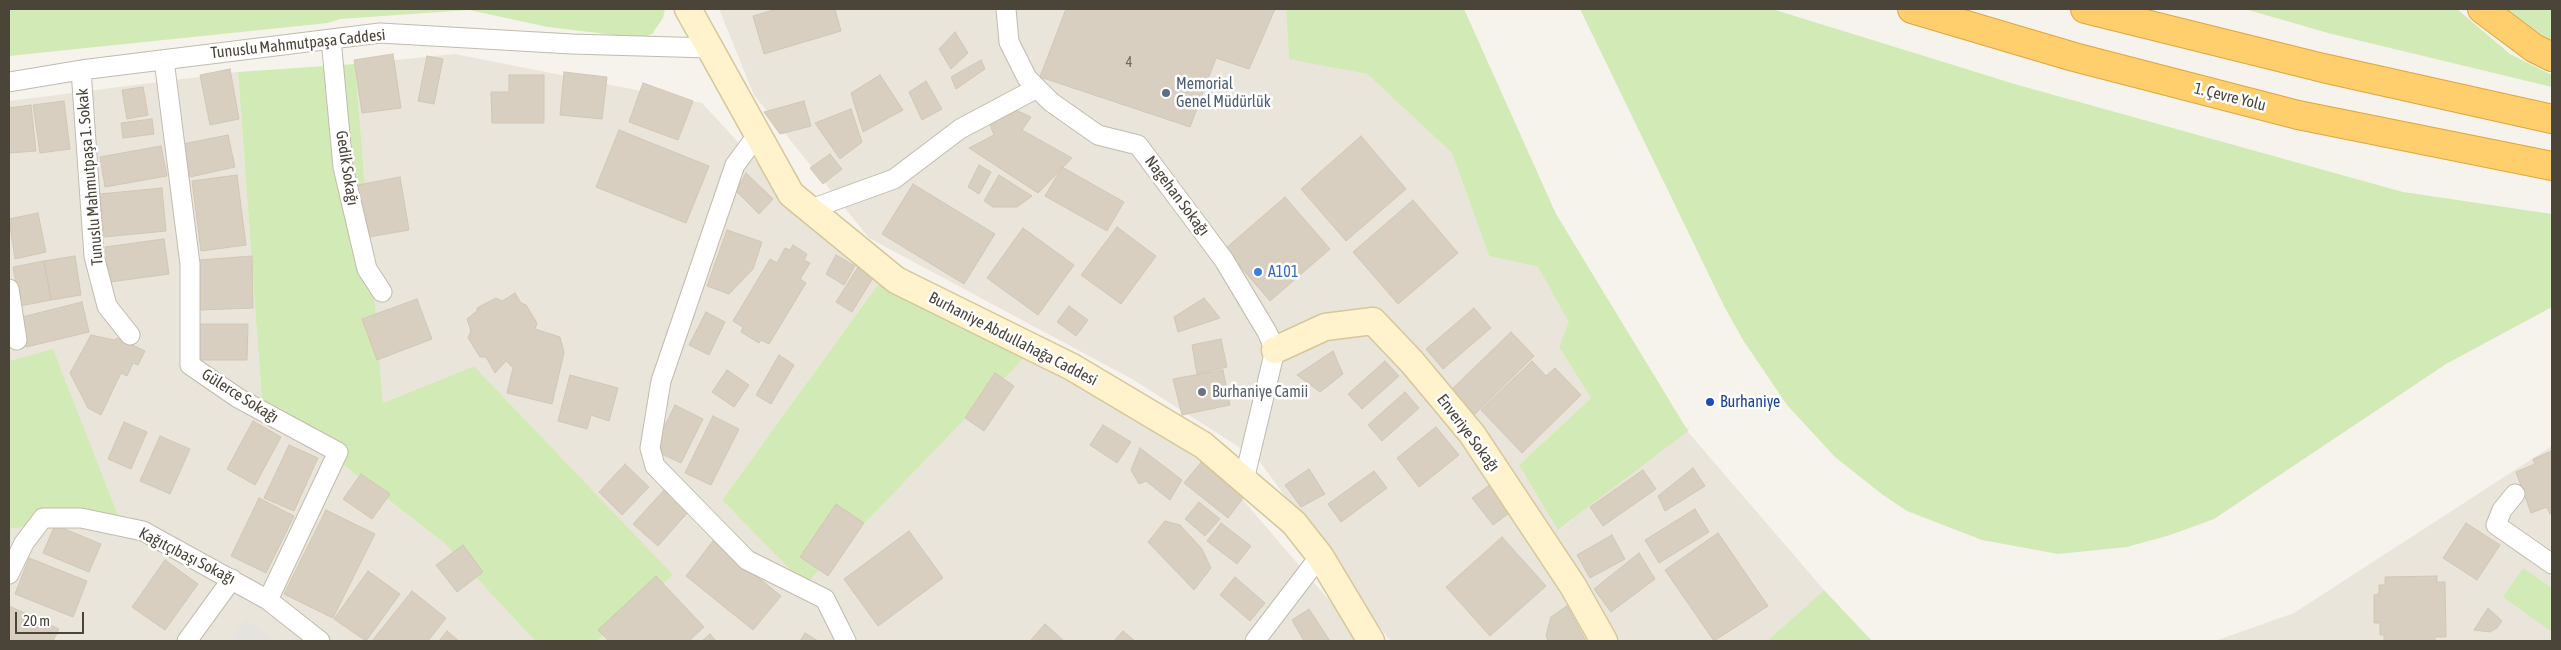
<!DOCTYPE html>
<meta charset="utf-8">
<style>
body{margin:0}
#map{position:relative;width:2561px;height:650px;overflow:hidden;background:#f6f3ec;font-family:"Asap Condensed",sans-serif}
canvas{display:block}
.frame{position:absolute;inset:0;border:10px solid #4b4439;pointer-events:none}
.scale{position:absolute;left:15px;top:612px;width:69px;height:22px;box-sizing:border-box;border:2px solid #4b4439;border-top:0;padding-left:6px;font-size:15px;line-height:18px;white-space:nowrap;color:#4b4439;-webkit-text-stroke:4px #fff;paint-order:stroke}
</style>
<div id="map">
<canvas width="2561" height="650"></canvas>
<div class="frame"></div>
<div class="scale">20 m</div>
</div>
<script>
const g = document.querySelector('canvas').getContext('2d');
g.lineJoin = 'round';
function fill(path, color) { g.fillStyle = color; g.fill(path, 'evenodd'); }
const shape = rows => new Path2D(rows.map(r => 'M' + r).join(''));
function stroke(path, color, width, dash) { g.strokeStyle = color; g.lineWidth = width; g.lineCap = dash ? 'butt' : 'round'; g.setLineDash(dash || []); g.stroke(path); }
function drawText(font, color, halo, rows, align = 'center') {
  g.font = font + ' "Asap Condensed",sans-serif'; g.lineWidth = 5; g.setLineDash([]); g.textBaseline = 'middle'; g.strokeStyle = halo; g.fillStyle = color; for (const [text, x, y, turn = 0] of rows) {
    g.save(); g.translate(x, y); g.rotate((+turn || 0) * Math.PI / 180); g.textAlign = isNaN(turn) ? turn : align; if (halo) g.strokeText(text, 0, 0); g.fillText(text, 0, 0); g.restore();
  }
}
const residential = shape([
 [719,9,1286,9,1289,58,1367,74,1452,153,1489,256,1538,267,1570,322,1559,347,1591,398,1519,465,1559,530,1689,427,1688,432,1824,590,1767,641,1390,641,1258,459,1132,379,869,238,754,95],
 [455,54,702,103,807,217,879,283,722,500,805,585,1024,358,1169,435,1243,500,1352,627,1360,641,597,641,672,575,474,366,383,403,355,64],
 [238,72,262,402,443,542,535,641,9,641,9,529,118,515,53,350,9,361,9,101],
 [2552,446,2552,641,2215,641,2294,613]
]);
const green = shape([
 [9,9,665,9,663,18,652,34,639,38,548,27,469,10,340,19,328,23,9,56],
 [1286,9,1464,9,1556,214,1688,431,1558,530,1519,465,1591,398,1559,347,1569,322,1538,267,1489,256,1452,153,1367,74,1289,59],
 [1580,9,1772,9,2018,85,2403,192,2552,214,2552,307,2446,364,2214,519,2170,535,2127,547,2058,554,1982,540,1907,511,1883,495,1835,457,1787,405,1743,340,1724,306],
 [2245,9,2457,9,2510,54,2552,75,2552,87,2328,33],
 [2507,9,2552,9,2552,40,2541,34],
 [355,64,383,403,474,366,673,575,597,641,535,641,443,542,262,402,238,72],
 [879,283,1024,358,805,585,722,500],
 [53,349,118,515,9,529,9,361],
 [2523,568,2552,588,2552,632,2503,597],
 [1824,590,1872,641,1767,641]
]);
const parking = shape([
 [246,619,275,641,230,641]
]);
const building = shape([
 [777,9,835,9,841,31,764,54,753,16,777,9],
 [1066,9,1275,9,1249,69,1216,58,1190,127,1040,77,1066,9],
 [955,32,968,53,951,69,939,49,955,32],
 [393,54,401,108,362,113,354,60,393,54],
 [427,56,443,59,434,104,418,101,427,56],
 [981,60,985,69,956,89,951,77,981,60],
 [230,69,239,119,210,125,200,75,230,69],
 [564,72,607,77,602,119,560,115,564,72],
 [509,75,544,75,544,123,492,123,491,92,509,92,509,75],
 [880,75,903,110,863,132,851,93,880,75],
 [926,81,942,109,922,120,909,92,926,81],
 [643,83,693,101,678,140,629,122,643,83],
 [143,87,148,115,127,119,122,90,143,87],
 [64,101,70,149,40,153,33,105,64,101],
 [804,101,811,126,780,134,764,112,804,101],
 [31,105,36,151,9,153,9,108,31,105],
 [851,109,862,142,840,159,815,123,851,109],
 [1016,110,1031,117,1022,130,1072,158,1038,193,969,148,994,135,989,123,1016,110],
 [152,119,154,134,123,138,121,123,152,119],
 [619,130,709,166,686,223,596,187,619,130],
 [228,135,235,167,190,177,183,144,228,135],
 [1361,136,1406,189,1346,241,1301,189,1361,136],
 [161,146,167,176,105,187,100,157,161,146],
 [830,154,842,169,823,184,810,168,830,154],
 [979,165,991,172,979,194,968,187,979,165],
 [1062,167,1124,202,1107,231,1045,196,1062,167],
 [746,173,773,199,759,214,736,191,746,173],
 [237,175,246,245,201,251,192,181,237,175],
 [999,175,1032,196,1017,207,993,207,984,201,999,175],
 [400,177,409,230,363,238,353,186,400,177],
 [913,184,995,234,964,284,882,234,913,184],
 [162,188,166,231,104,237,100,194,162,188],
 [1285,197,1330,249,1270,301,1225,249,1285,197],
 [1413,200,1458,253,1398,304,1353,252,1413,200],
 [38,213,46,252,15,259,9,219,38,213],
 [1117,227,1156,256,1121,304,1081,275,1117,227],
 [1023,228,1074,265,1038,315,987,278,1023,228],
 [727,230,762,242,753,269,729,294,707,286,727,230],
 [164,239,169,274,110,282,105,247,164,239],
 [793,245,807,254,804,260,810,263,800,279,806,283,769,344,761,340,759,343,741,332,743,327,733,321,770,259,777,263,785,248,790,250,793,245],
 [836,255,855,266,844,285,826,274,836,255],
 [75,256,81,295,51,300,44,261,75,256],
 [252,256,253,308,200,310,199,260,252,256],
 [44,261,51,300,20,306,13,267,44,261],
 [858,267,874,276,852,312,836,302,858,267],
 [515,293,521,303,526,305,537,323,535,329,560,337,564,353,552,404,507,393,513,368,506,361,495,373,486,357,480,357,468,338,471,331,467,319,477,311,477,308,496,298,502,301,515,293],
 [1204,298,1220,318,1178,332,1174,317,1204,298],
 [417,299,432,339,377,360,362,319,417,299],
 [82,302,89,332,26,347,18,318,82,302],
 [1069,306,1088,320,1076,336,1057,322,1069,306],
 [1474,308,1491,328,1443,369,1426,349,1474,308],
 [706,312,725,322,709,355,689,345,706,312],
 [199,324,248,324,247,360,199,360,199,324],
 [1511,332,1534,356,1475,414,1451,390,1511,332],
 [91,335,114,340,118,338,145,351,138,365,133,363,127,376,121,373,101,415,88,408,70,373,91,335],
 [1221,339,1227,367,1197,374,1192,345,1221,339],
 [1333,351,1343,374,1320,392,1297,375,1333,351],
 [779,355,794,365,771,404,756,395,779,355],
 [1385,361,1399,376,1362,409,1348,394,1385,361],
 [1532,361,1546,376,1555,368,1581,395,1522,453,1481,410,1532,361],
 [727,370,749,385,734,407,712,392,727,370],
 [1223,370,1230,405,1182,415,1173,379,1223,370],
 [995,373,1014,386,984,431,965,418,995,373],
 [570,375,618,388,609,421,591,415,587,429,558,421,570,375],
 [1405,392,1419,408,1382,441,1368,425,1405,392],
 [675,405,703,419,681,463,653,450,675,405],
 [713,416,739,429,711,485,685,473,713,416],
 [253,421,281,437,255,485,227,469,253,421],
 [124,422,147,432,131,469,108,459,124,422],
 [1103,425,1131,442,1117,463,1090,445,1103,425],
 [1436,427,1459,455,1419,487,1397,458,1436,427],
 [160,436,190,449,170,494,140,481,160,436],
 [289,445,318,458,294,511,264,498,289,445],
 [1140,448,1182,480,1170,500,1146,481,1139,484,1131,470,1140,448],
 [2552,451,2552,513,2550,514,2547,507,2531,513,2516,472,2535,464,2533,459,2552,451],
 [1203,460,1246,494,1228,518,1184,483,1203,460],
 [625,464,649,487,622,515,599,492,625,464],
 [1693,468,1705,486,1665,511,1658,496,1693,468],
 [1309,469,1325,494,1301,507,1285,485,1309,469],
 [1643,470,1656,489,1603,526,1590,507,1643,470],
 [1374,471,1387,488,1341,522,1328,504,1374,471],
 [361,474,390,494,372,519,343,499,361,474],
 [1495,481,1516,508,1493,525,1472,498,1495,481],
 [665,489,689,511,658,546,633,524,665,489],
 [259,498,294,516,266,573,231,556,259,498],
 [1199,502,1220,519,1205,536,1185,519,1199,502],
 [836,504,864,523,828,576,800,557,836,504],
 [1695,509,1709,532,1659,563,1645,540,1695,509],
 [326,510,375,534,333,618,284,594,326,510],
 [1165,521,1180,525,1202,549,1211,568,1194,590,1148,542,1165,521],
 [1221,523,1251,546,1237,564,1207,541,1221,523],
 [2466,523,2500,545,2477,580,2443,558,2466,523],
 [55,525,101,544,89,572,43,553,55,525],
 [909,531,943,578,878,626,844,579,909,531],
 [1718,533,1768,606,1714,641,1665,570,1718,533],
 [1612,535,1625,559,1590,578,1577,555,1612,535],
 [1502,537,1546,586,1490,636,1446,587,1502,537],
 [713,541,781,596,753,630,686,576,713,541],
 [463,545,483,572,457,592,436,565,463,545],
 [1639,553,1655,579,1611,612,1594,589,1639,553],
 [29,558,87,581,73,617,15,594,29,558],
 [165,560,198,584,165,630,132,607,165,560],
 [368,571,400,594,366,641,334,619,368,571],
 [656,576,704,627,689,641,609,641,598,630,656,576],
 [2437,576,2437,582,2445,582,2446,637,2435,637,2435,641,2384,641,2384,635,2380,635,2380,623,2374,623,2374,595,2379,594,2379,585,2385,585,2385,577,2437,576],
 [1235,577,1265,603,1250,621,1220,595,1235,577],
 [412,591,446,618,428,641,372,641,412,591],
 [9,606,59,629,53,641,9,641,9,606],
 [1567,606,1586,641,1548,641,1546,635,1551,617,1567,606],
 [2488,608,2502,621,2497,628,2490,632,2474,630,2488,608],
 [1309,609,1330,641,1304,641,1292,620,1309,609],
 [1045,624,1064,641,1030,641,1045,624],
 [447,631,459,641,439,641,447,631],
 [1123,631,1135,641,1114,641,1123,631],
 [805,633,818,641,800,641,805,633],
 [710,634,716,641,702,641,710,634]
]);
const street = shape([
 [1006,9,1009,42,1027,78,1051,102,1098,135,1138,145,1224,260,1267,332,1275,350,1244,480],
 [331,39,343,167,367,269,382,292],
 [164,60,190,264,190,365,238,398,338,452,268,600],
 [81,70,94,256,107,306,130,335],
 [9,82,81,70,380,33,572,44,709,48],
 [758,134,735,165,661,381,650,448,655,466,747,560,825,599,846,641],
 [811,209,894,179,960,129,1037,88],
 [9,289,17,340],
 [2515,494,2502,510,2496,525,2552,564],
 [9,574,24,543,43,518,81,518,143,531,268,600,320,641],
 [187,641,232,579],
 [1255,641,1320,556]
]);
const secondary = shape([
 [688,9,791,194,896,280,1072,367,1203,445,1294,523,1320,556,1371,641],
 [1275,350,1325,327,1373,321,1412,362,1472,434,1573,586,1604,641]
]);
const highway = shape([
 [1912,9,2074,57,2298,115,2552,166],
 [2085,9,2323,68,2552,119],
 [2482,9,2534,48,2552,57]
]);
const markers = [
 [1166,93,5,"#5c6f8a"],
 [1258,272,5,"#3f7fe0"],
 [1202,392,5,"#6b7280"],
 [1710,402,5,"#1a4fb4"]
];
const numberNames = [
 ["4",1129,63]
];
const streetNames = [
 ["Tunuslu Mahmutpaşa Caddesi",298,44,-6],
 ["1. Çevre Yolu",2230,97,14],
 ["Gedik Sokağı",347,168,81],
 ["Tunuslu Mahmutpaşa 1. Sokak",90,177,-95],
 ["Nagehan Sokağı",1177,196,53],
 ["Burhaniye Abdullahağa Caddesi",1013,339,27],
 ["Gülerce Sokağı",240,396,32],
 ["Enveriye Sokağı",1468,433,53],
 ["Kağıtçıbaşı Sokağı",187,556,27]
];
const serviceNames = [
 ["Memorial",1176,84],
 ["Genel Müdürlük",1176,102]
];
const shopNames = [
 ["A101",1268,272]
];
const worshipNames = [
 ["Burhaniye Camii",1212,392]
];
const transitNames = [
 ["Burhaniye",1720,402]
];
fill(residential, '#eae5da');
fill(green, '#d2eab5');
fill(parking, '#e5e3e0');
fill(building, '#d8cfc1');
stroke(building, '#d3c7b4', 1);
stroke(street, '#c2bbae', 21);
stroke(secondary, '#d6c79b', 29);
stroke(highway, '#e0a43c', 30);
stroke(street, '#fff', 19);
stroke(secondary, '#fff3cd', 26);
stroke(highway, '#ffcf6e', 28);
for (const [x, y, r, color] of markers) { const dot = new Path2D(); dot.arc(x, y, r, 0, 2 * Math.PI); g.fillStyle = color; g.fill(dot); stroke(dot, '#fff', 2); }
drawText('14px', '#6e675b', null, numberNames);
drawText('16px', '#4b4439', '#fff', streetNames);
drawText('16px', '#4e5e75', '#fff', serviceNames, 'left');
drawText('16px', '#366cbe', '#fff', shopNames, 'left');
drawText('16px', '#5b616d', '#fff', worshipNames, 'left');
drawText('16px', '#164399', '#fff', transitNames, 'left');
</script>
